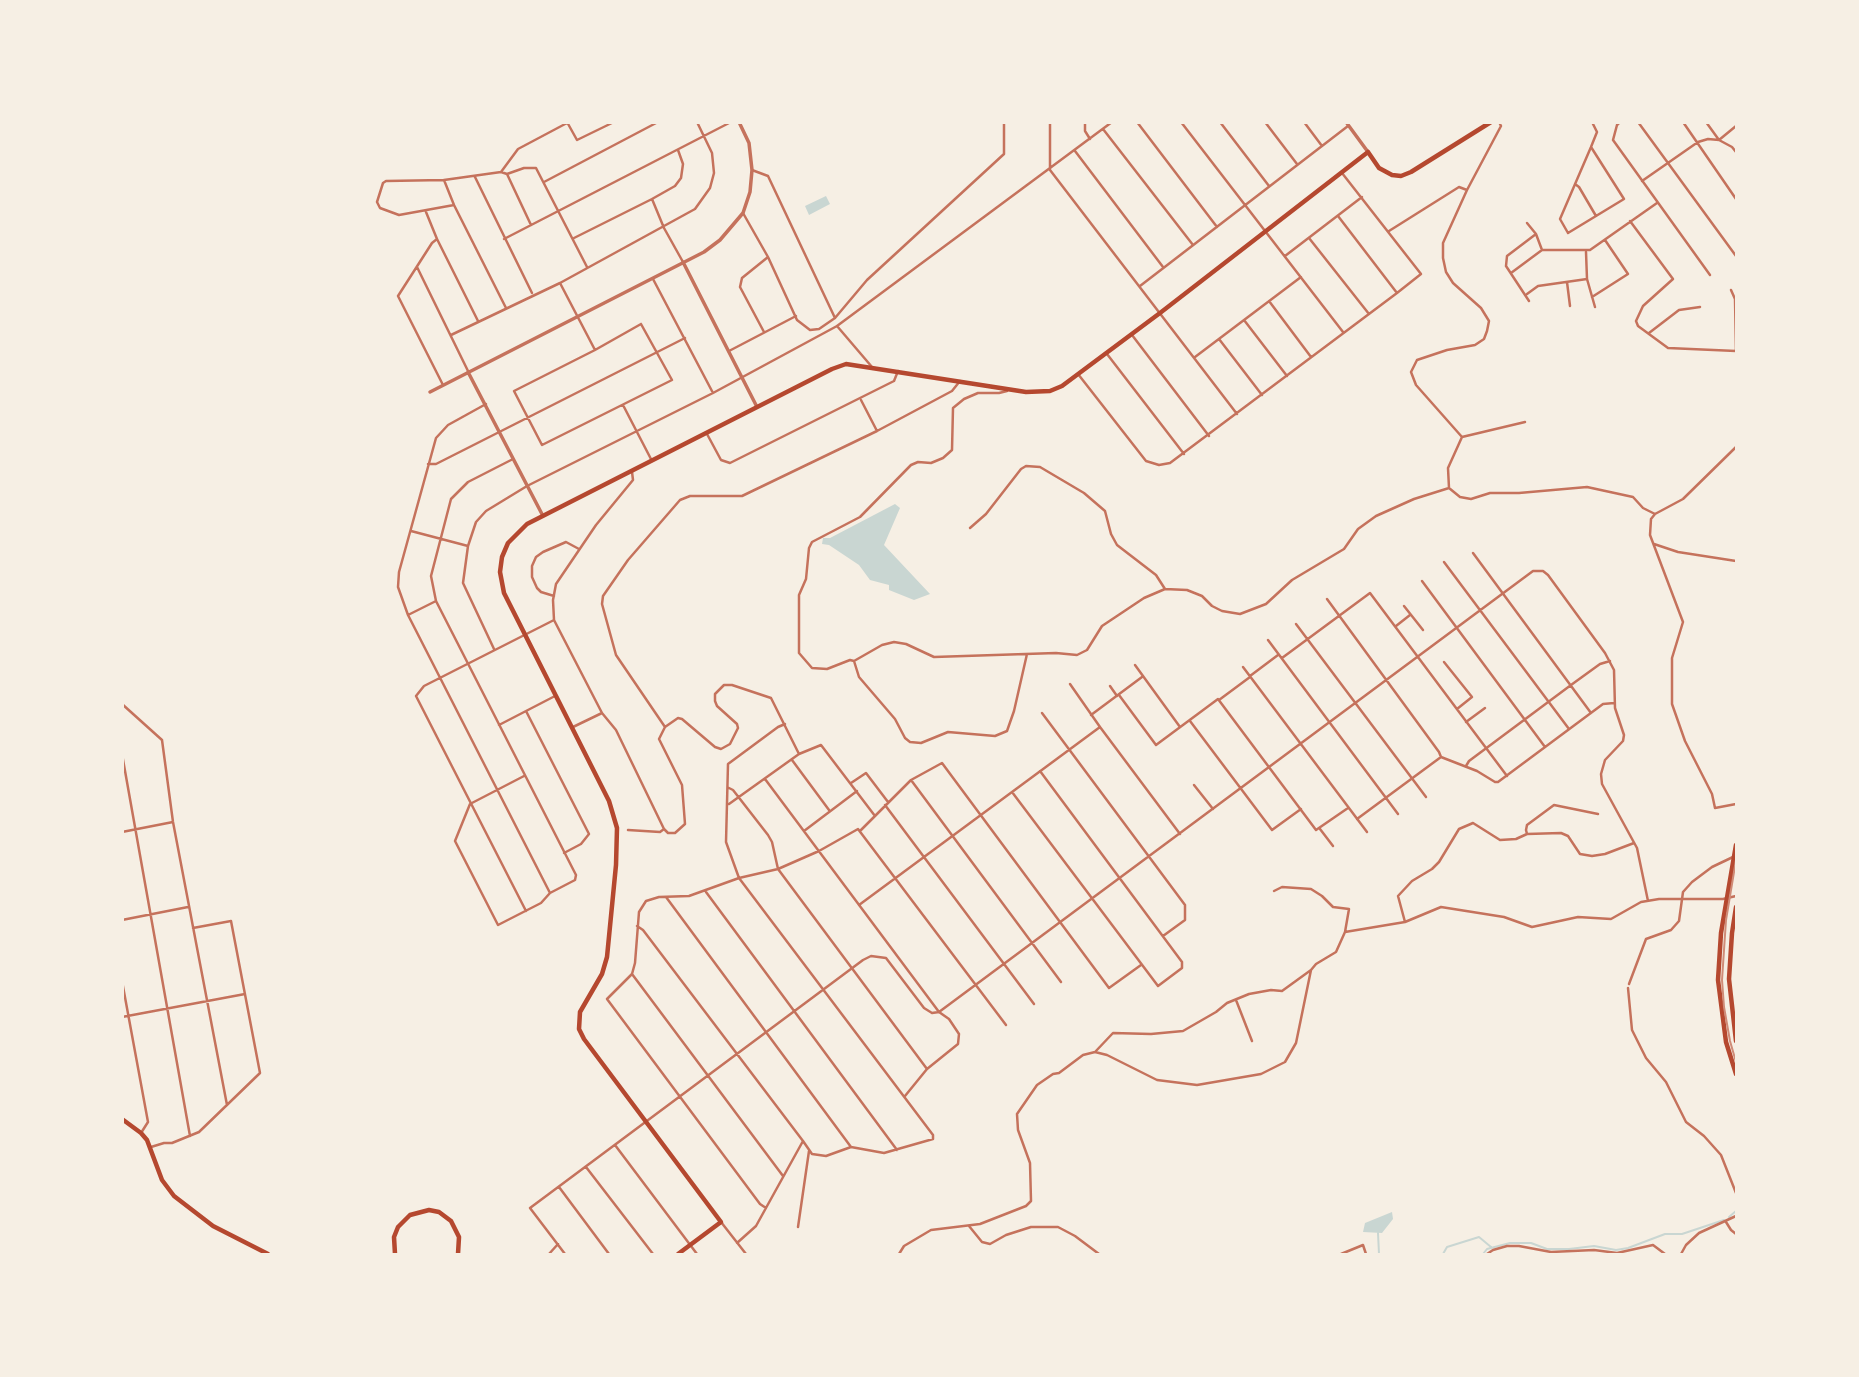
<!DOCTYPE html>
<style>
body{margin:0}
#map{position:relative;width:1859px;height:1377px;overflow:hidden;background:#f6efe4;font-family:Poppins,sans-serif}
canvas{display:block}
.frame{position:absolute;inset:0;border:124px solid #f6efe4;pointer-events:none}
</style>
<div id="map">
<canvas width="1859" height="1377"></canvas>
<div class="frame"></div>
</div>
<script>
const g = document.querySelector('canvas').getContext('2d');
g.lineJoin = 'round';
function fill(path, color) { g.fillStyle = color; g.fill(path, 'evenodd'); }
const shape = rows => new Path2D(rows.map(r => 'M' + r).join(''));
function stroke(path, color, width, dash) { g.strokeStyle = color; g.lineWidth = width; g.lineCap = dash ? 'butt' : 'round'; g.setLineDash(dash || []); g.stroke(path); }
const water = shape([
 [826,196,830,204,809,215,805,206],
 [895,504,900,508,884,545,930,594,914,600,889,590,889,585,870,580,859,565,829,545,822,544,823,538,830,538],
 [1392,1212,1393,1219,1382,1233,1363,1232,1365,1223]
]);
const stream = shape([
 [1729,1217,1736,1211],
 [1378,1233,1379,1254],
 [1443,1254,1447,1247,1479,1237,1491,1247],
 [1483,1254,1487,1249,1510,1243,1531,1243,1547,1249,1569,1249,1594,1246,1616,1250,1628,1248,1665,1234,1682,1234,1724,1220]
]);
const minor = shape([
 [567,122,577,140,614,122],
 [1050,122,1050,170,1237,414],
 [1085,122,1085,131,1090,139],
 [1137,122,1217,227],
 [1181,122,1343,332],
 [1220,122,1269,186],
 [1265,122,1297,164],
 [1304,122,1322,146],
 [1620,122,1617,125,1613,140,1710,275],
 [1638,122,1736,256],
 [1683,122,1736,199],
 [1706,122,1719,140,1736,126],
 [1103,129,1193,245],
 [1591,147,1624,199,1568,233,1560,219,1591,147,1597,132,1592,122],
 [678,150,683,164,681,178,675,186,652,199,664,228,683,262],
 [1075,151,1163,267],
 [752,170,768,176,835,318],
 [501,172,518,149,567,123],
 [507,174,531,225],
 [475,177,532,293],
 [444,180,454,205,506,308],
 [1642,181,1698,142,1708,139,1719,140,1732,147,1736,152],
 [544,182,658,122],
 [1575,184,1579,187,1596,216],
 [454,205,399,215,380,208,377,202,383,183,386,181,444,180,501,172,507,174,524,168,536,168,587,267],
 [426,212,437,239,432,243,398,296,443,385],
 [743,213,768,257,797,320,810,330,819,329,835,318,867,280,1004,154,1004,122],
 [1338,216,1397,293],
 [1630,221,1673,279,1643,306,1636,321,1638,326,1668,348,1736,351],
 [1527,223,1536,234,1542,250],
 [1389,231,1459,187,1467,190],
 [574,238,652,199],
 [1309,238,1369,314],
 [437,239,478,321],
 [504,239,731,122],
 [1586,252,1587,279,1595,307],
 [1285,256,1362,197],
 [417,267,468,371],
 [1511,273,1542,250,1590,250,1657,203],
 [653,279,713,393],
 [1567,282,1570,306],
 [560,283,595,350],
 [1140,286,1348,126],
 [1731,290,1735,299,1736,351],
 [1527,294,1538,286,1587,279],
 [1592,297,1628,274,1605,240],
 [1269,301,1311,357],
 [1529,301,1506,266,1507,256,1536,234],
 [1244,320,1287,376],
 [641,324,672,380,542,445,514,391,595,350,641,324],
 [837,326,872,367],
 [764,332,740,287,742,278,768,257],
 [1649,333,1679,310,1700,307],
 [451,335,560,283,695,209,710,188,714,173,712,153,697,122],
 [1132,335,1209,436],
 [1219,339,1262,395],
 [729,351,796,316],
 [1107,354,1184,454],
 [1195,357,1301,277],
 [1078,374,1146,461,1159,465,1170,463,1397,293,1421,274,1342,173],
 [1007,391,999,393,978,393,964,399,953,408,952,450,943,458,931,463,918,462,911,465,860,517,812,542,809,548,806,579,799,595,799,653,812,668,827,669,850,660,854,661,882,645,894,642,906,644,934,657,1056,653,1077,655,1087,650,1102,626,1144,598,1165,589,1187,590,1202,596,1212,606,1222,611,1240,614,1266,604,1292,580,1344,549,1358,529,1376,516,1414,499,1449,488],
 [861,400,877,431],
 [486,404,448,425,436,438,399,572,398,587,408,615,550,893],
 [623,405,652,461],
 [1525,422,1462,437,1448,468,1449,488,1460,497,1471,499,1490,493,1519,493,1587,487,1633,497,1643,508,1655,514],
 [707,434,721,460,730,463,894,381,898,371],
 [1462,437,1416,385,1411,372,1417,360,1447,350,1475,345,1484,339,1487,331,1489,321,1481,308,1453,283,1446,272,1443,258,1443,243,1467,190,1501,126,1499,122],
 [1736,447,1683,499,1655,514,1651,519,1650,535,1683,622,1672,658,1672,704,1685,741,1712,794,1715,808,1736,804],
 [513,459,468,482,451,499,431,576,436,601,576,875,575,880,550,893,541,903,498,925,455,841,470,804,524,776],
 [428,464,436,464,685,338],
 [632,472,633,480,596,525,556,584,553,600,554,620,602,713,616,730,664,829,668,833,675,833,685,824,682,785,659,739,665,727,678,718,682,719,715,747,721,749,730,744,738,728,737,724,717,706,715,701,715,694,724,685,732,685,771,698,799,754],
 [970,528,986,514,1021,469,1026,466,1040,467,1084,493,1105,511,1111,534,1117,545,1156,575,1165,589],
 [411,531,468,546],
 [1654,544,1678,552,1736,561],
 [1473,553,1591,713],
 [1444,562,1569,729],
 [1422,581,1545,747],
 [554,596,541,592,537,588,532,577,532,566,536,557,543,552,566,542,579,549],
 [1327,599,1439,752,1441,757],
 [1404,606,1423,630],
 [408,615,436,601],
 [1296,624,1426,797],
 [1396,626,1410,615],
 [1268,640,1398,814],
 [494,649,463,583,468,546,476,522,486,511,527,486,713,393,837,326,1112,122],
 [1282,658,1370,593,1507,776],
 [854,661,859,677,895,719,905,738,910,742,921,743,948,732,995,736,1007,731,1014,711,1027,654],
 [1444,662,1472,697,1457,709],
 [1135,665,1180,727],
 [1243,667,1367,832],
 [1250,676,1278,655],
 [1070,684,1100,727],
 [1110,686,1117,696],
 [1119,695,1156,745,1218,699,1316,830,1348,808],
 [1219,700,1250,677],
 [122,704,162,740,173,822,227,1105],
 [526,711,589,834,581,844,564,853],
 [1042,713,1185,905,1185,920,1163,936],
 [1091,715,1142,677],
 [1190,721,1272,830,1301,809],
 [1466,722,1485,708],
 [499,725,555,696],
 [573,727,602,713],
 [665,727,616,655,602,604,603,596,628,560,680,500,690,496,742,496,877,431,952,391,960,381],
 [122,754,190,1136],
 [792,760,829,810],
 [1466,766,1469,761,1571,685,1600,664,1610,661],
 [765,779,939,1012,949,1019,959,1034,958,1044,927,1069,905,1096],
 [911,780,1061,982],
 [851,783,866,773,888,802],
 [1194,785,1213,809],
 [729,788,733,790,768,835,772,842,778,869,927,1069],
 [1012,792,1158,986,1182,968,1182,962,1040,771],
 [729,804,799,754,821,745,875,816],
 [885,805,1034,1004],
 [1357,819,1441,757,1477,771,1495,782,1498,782,1603,704,1614,703],
 [1320,829,1333,846],
 [628,830,660,832,664,829],
 [804,831,857,791],
 [860,831,911,780,942,763,1109,988,1141,965],
 [122,832,173,822],
 [1527,834,1526,830,1527,825,1554,805,1598,814],
 [1274,891,1282,887,1311,889,1322,896,1333,907,1349,909,1345,932],
 [706,892,897,1150],
 [666,897,851,1147],
 [859,905,1100,727,1180,834],
 [526,911,416,696,424,686,554,620],
 [122,920,188,907],
 [1405,922,1398,896,1412,881,1432,869,1439,862,1459,829,1473,823,1500,840,1516,839,1527,834,1561,833,1568,836,1580,854,1592,856,1605,854,1634,843],
 [637,926,643,930,803,1141],
 [632,974,783,1176],
 [122,981,148,1122,141,1133],
 [1629,984,1646,939,1671,930,1679,921,1683,892,1692,882,1712,867,1733,857],
 [1628,988,1632,1030,1646,1058,1666,1082,1686,1122,1704,1136,1721,1155,1736,1193],
 [1236,1000,1252,1041],
 [122,1017,245,994],
 [1095,1052,1113,1033,1151,1034,1183,1031,1216,1012,1227,1003,1249,994,1271,990,1282,991,1311,970],
 [615,1145,697,1254],
 [151,1147,164,1143,172,1143,199,1132,260,1073,231,921,193,928],
 [586,1167,653,1254],
 [559,1187,609,1254],
 [766,1208,760,1204,607,999,632,974,635,963,639,912,646,901,659,897,689,896,739,878,778,869,819,851,858,829,1006,1025],
 [721,1222,746,1254],
 [1726,1222,1731,1230,1736,1234],
 [969,1226,982,1242,990,1244,1006,1235,1031,1227,1058,1227,1075,1236,1099,1254],
 [798,1227,809,1151],
 [737,1243,756,1226,803,1141,812,1154,826,1156,851,1147,884,1153,933,1139,933,1135,739,878,726,842,728,764,778,727,785,724],
 [549,1254,558,1244],
 [565,1254,530,1208,863,960,871,956,886,958,924,1008,932,1013,939,1012,1533,571,1543,571,1548,575,1605,653,1614,670,1615,708,1624,735,1623,741,1605,760,1601,774,1602,784,1637,848,1648,901],
 [899,1254,904,1246,931,1230,980,1224,1026,1206,1031,1201,1030,1163,1018,1130,1017,1114,1037,1085,1053,1074,1059,1073,1083,1055,1095,1052,1107,1055,1157,1080,1197,1085,1261,1074,1285,1062,1296,1043,1311,970,1316,964,1336,952,1345,932,1405,922,1441,907,1504,917,1532,927,1578,917,1611,919,1641,902,1659,899,1723,899,1736,896],
 [1341,1254,1363,1245,1366,1254],
 [1487,1254,1493,1250,1507,1246,1519,1246,1551,1252,1594,1250,1617,1253,1653,1245,1665,1254],
 [1681,1254,1686,1245,1699,1233,1736,1216]
]);
const tertiary = shape([
 [1346,122,1368,152],
 [683,262,757,407],
 [468,372,543,516],
 [430,392,704,252,720,240,743,213,750,192,752,170,749,143,739,122]
]);
const secondary = shape([
 [122,1119,141,1133,147,1140,162,1180,174,1196,213,1226,268,1254],
 [395,1254,394,1237,398,1227,410,1215,429,1210,439,1212,451,1221,459,1237,458,1254],
 [678,1254,721,1222,584,1039,579,1029,580,1012,602,974,607,957,616,865,617,828,609,801,504,593,500,572,502,557,508,543,527,524,832,369,846,364,1026,392,1050,391,1062,386,1160,313,1368,152,1379,168,1392,175,1401,176,1411,172,1491,122]
]);
const primary = shape([
 [1736,845,1721,933,1718,980,1726,1042,1736,1074],
 [1736,907,1732,933,1729,979,1736,1041]
]);
const tram = shape([
 [1736,860,1726,920,1722,980,1724,1007,1730,1041,1736,1062]
]);
fill(water, '#c9d6d2');
stroke(stream, '#c9d6d2', 2);
stroke(minor, '#c5725c', 2.5);
stroke(tertiary, '#c5725c', 3.5);
stroke(secondary, '#b5482f', 4.5);
stroke(primary, '#b5482f', 4.5);
stroke(tram, '#cf8b77', 2);
</script>
